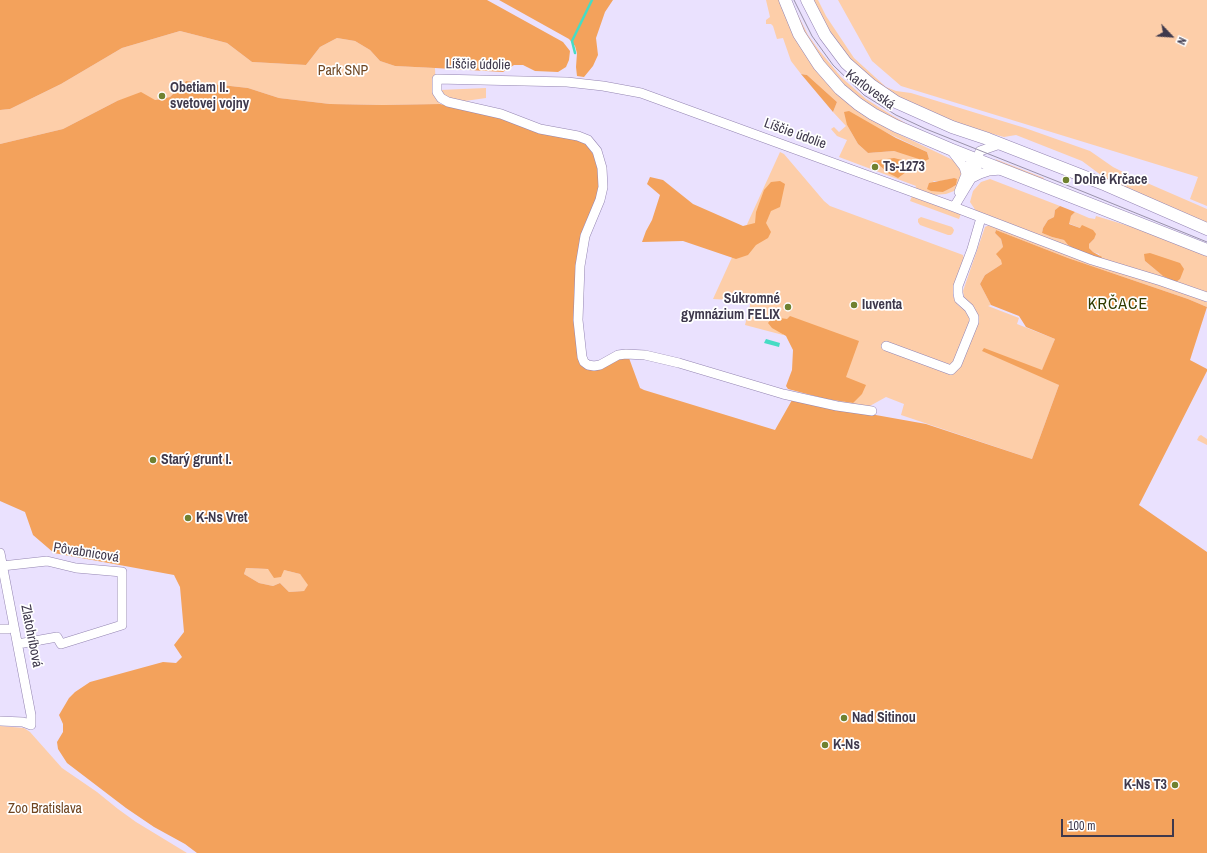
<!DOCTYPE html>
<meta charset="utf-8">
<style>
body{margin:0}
#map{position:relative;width:1207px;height:853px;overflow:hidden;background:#eae1fe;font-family:"Archivo Narrow",sans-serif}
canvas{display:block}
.north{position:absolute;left:1151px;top:16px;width:40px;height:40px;-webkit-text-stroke:3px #fff;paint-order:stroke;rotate:115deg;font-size:11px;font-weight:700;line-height:16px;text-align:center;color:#3f394c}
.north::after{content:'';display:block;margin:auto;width:14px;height:18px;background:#3f394c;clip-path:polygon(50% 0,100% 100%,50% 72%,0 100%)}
.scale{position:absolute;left:1061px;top:819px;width:113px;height:18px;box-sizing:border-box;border:2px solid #3f394c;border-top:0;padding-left:5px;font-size:12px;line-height:14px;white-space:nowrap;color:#3f394c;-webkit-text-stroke:3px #fff;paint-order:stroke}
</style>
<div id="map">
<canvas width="1207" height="853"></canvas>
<div class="north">N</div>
<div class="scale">100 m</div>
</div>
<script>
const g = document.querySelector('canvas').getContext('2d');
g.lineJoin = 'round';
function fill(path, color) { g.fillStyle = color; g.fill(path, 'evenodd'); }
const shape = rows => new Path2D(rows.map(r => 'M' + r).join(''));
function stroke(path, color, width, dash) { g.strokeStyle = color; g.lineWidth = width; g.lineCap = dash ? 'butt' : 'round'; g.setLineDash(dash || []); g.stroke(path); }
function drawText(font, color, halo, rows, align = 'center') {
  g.font = font + ' "Archivo Narrow",sans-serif'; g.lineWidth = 3.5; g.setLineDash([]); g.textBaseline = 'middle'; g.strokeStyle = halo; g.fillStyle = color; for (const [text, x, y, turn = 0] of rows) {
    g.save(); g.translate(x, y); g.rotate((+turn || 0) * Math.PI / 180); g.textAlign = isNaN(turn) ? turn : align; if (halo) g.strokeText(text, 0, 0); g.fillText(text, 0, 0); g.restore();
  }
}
const green = shape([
 [766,0,780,0,797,41,888,129,955,161,961,170,962,174,957,188,954,191,946,194,933,195,915,189,916,186,839,157,847,140,837,136,831,129,834,127,839,132,846,126,833,112,837,102,807,75,801,74,791,61,783,38,777,39,773,26,771,24,766,24,766,20,770,17],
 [847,125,875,127,927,152,929,159,894,151,868,153,858,144],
 [872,161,906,173,888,173,879,165],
 [954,178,956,185,951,188,943,192,933,181,941,181],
 [812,0,818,0,826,16,854,58,886,87,896,91,911,93,1025,128,1090,151,1113,167,1131,176,1207,209,1207,224,1105,178,1082,161,1016,135,1004,137,956,124,894,95,859,70,834,40],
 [838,0,1207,0,1207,206,1190,199,1198,177,901,86,872,61],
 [795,9,808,35,818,49,841,77,866,99,893,116,909,125,909,126,877,110,850,91,826,66,806,36],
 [180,31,227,43,252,62,306,65,320,47,337,38,355,41,370,50,380,61,395,66,435,68,436,97,440,104,383,105,330,104,279,98,248,88,186,81,170,97,155,100,117,101,63,129,0,144,0,110,10,109,61,84,122,48],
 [486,88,486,98,458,102,446,98,440,90],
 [780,152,784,154,824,201,830,206,963,255,964,259,954,284,953,296,958,305,968,313,978,317,974,307,964,297,963,291,985,227,989,225,1207,301,1207,307,1188,299,1068,258,996,230,995,233,1001,239,1003,247,1002,264,985,275,980,284,991,305,988,306,1019,318,1017,324,1055,339,1042,371,1059,385,1032,459,901,415,904,404,886,397,868,407,842,403,840,401,853,403,842,380,789,320,783,335,745,325,751,301,713,299],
 [995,159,1044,178,1043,181,997,161],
 [990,179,1060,206,1055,210,1054,217,1048,220,1043,228,1042,233,1052,237,1064,240,1068,245,1080,252,976,211,970,202,973,191,981,182],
 [912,196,961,214,959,219,910,201],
 [1075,212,1089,218,1095,219,1096,216,1142,230,1207,255,1207,293,1101,259,1099,254,1093,252,1089,248,1089,244,1094,239,1080,228,1068,223,1071,216],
 [1150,253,1163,276,1145,261],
 [921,217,952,227,954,230,953,233,951,235,948,235,920,225,918,222,918,219],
 [1201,435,1207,439,1207,445,1197,440,1199,436],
 [246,568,284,570,300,574,309,585,304,591,289,592,280,583,273,586,259,583,244,574],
 [0,726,24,728,30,732,62,768,97,792,118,809,136,822,187,853,0,853]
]);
const forest = shape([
 [0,0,487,0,563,42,570,51,569,60,566,67,558,72,535,71,523,65,514,65,503,72,435,68,395,66,380,61,370,50,355,41,337,38,320,47,306,65,252,62,227,43,180,31,122,48,61,84,10,109,0,110],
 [499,0,613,0,605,12,596,38,598,55,593,66,584,77,577,76,576,67,577,53,575,46,569,39],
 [801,74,807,75,837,102,833,112],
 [186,81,248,88,279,98,330,104,383,105,440,104,497,117,584,141,595,157,600,171,599,194,584,226,577,256,575,320,586,368,619,357,629,358,640,388,644,390,775,430,792,400,926,424,1032,459,1059,385,982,351,984,348,1042,370,1055,339,1026,327,1019,316,991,305,980,284,985,275,1002,264,1001,260,996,254,1003,247,1001,239,995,233,996,230,1068,258,1188,299,1207,307,1190,360,1207,369,1207,371,1139,505,1207,552,1207,853,197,853,185,844,154,827,126,808,67,763,58,749,57,742,63,732,63,724,59,715,69,698,75,692,90,682,163,662,176,663,182,657,174,645,184,632,180,587,174,575,54,553,33,535,25,512,0,501,0,144,63,129,117,101,141,92,155,100,170,97],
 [246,568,268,569,274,578,281,577,284,570,300,574,308,585,304,591,289,592,280,583,273,586,259,583,244,574],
 [849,111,896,138,927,152,929,159,925,161,894,151,868,153,858,144,847,125,844,112],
 [894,158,906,161,909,164,910,169,898,178,888,173,879,165,872,161],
 [650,177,663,180,693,204,743,226,755,223,756,212,764,190,771,182,780,181,785,184,780,207,771,211,766,223,771,232,768,238,756,245,748,255,736,259,683,241,642,242,646,231,652,220,660,195,647,184],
 [954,178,957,179,956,185,951,188,943,192,931,191,927,189,929,183],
 [1060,206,1075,212,1071,216,1069,224,1080,228,1082,225,1093,230,1096,234,1094,239,1089,244,1089,248,1093,252,1102,257,1101,259,1080,252,1068,245,1064,240,1052,237,1042,233,1043,228,1048,220,1054,217,1055,210],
 [1150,253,1180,263,1184,269,1180,279,1176,282,1163,276,1145,261,1144,254],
 [790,316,859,341,846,377,866,385,862,394,853,403,826,399,788,389,786,386,792,370,793,350,786,336,772,328,768,323,773,317,787,319]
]);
const water = shape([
 [766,339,780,343,779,347,764,343]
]);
const stream = shape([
 [575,53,572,41,592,0]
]);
const minor = shape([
 [951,150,964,167,966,174],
 [972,178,980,174,989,171,1001,170],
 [959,192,971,162,977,160],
 [954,207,977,169,977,160,980,151,1000,144],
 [886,346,951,370,957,364,974,322,974,317,969,308,959,299,958,293,958,286,972,249,981,218],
 [872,411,837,406,783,394,679,363,645,355,626,354,618,355,600,365,594,366,588,365,584,362,582,357,578,320,580,266,585,236,600,200,603,187,602,168,597,151,588,140,578,136,540,129,501,114,448,102,441,98,437,92,437,79,567,82,603,86,641,93,954,207,1092,260,1161,281,1207,297],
 [0,553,31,715,31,725,23,722,0,721],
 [2,566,47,561,76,568,122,572,122,625,61,644,57,637,18,644],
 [0,629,8,629]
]);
const secondary = shape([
 [785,0,799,34,819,65,840,89,858,104,873,114,896,126,950,149,1207,250],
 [807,0,825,35,846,63,871,85,896,102,952,127,988,139,1106,185,1207,229]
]);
const tram = shape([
 [794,0,812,36,833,65,864,95,896,115,926,129,1084,192,1207,242]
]);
const markers = [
 [162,96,4,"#6f8130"],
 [875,167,4,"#6f8130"],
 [1066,180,4,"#6f8130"],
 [854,305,4,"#6f8130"],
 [788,307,4,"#6f8130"],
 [153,460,4,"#6f8130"],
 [188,518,4,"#6f8130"],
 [844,718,4,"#6f8130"],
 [825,745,4,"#6f8130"],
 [1175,785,4,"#6f8130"]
];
const streetNames = [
 ["Líščie údolie",478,65,1],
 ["Karloveská",870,90,36],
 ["Líščie údolie",795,134,20],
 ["Pôvabnicová",86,553,9],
 ["Zlatohríbová",31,636,79]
];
const parkNames = [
 ["Park SNP",343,71],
 ["Zoo Bratislava",45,809]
];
const poiNames = [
 ["Obetiam II.",170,88],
 ["svetovej vojny",170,104],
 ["Ts-1273",883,167],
 ["Dolné Krčace",1074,180],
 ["Súkromné",780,299,"right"],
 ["gymnázium FELIX",780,315,"right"],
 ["Iuventa",862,305],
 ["Starý grunt I.",161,460],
 ["K-Ns Vret",196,518],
 ["Nad Sitinou",852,718],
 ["K-Ns",833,745],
 ["K-Ns T3",1167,785,"right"]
];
const quarterNames = [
 ["KRČACE",1118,305]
];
fill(green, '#fdcea9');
fill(forest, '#f3a25c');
fill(water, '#46dcc4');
stroke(stream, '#46dcc4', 2.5);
stroke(minor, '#9485b2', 10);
stroke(secondary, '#9485b2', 13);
stroke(minor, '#fff', 9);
stroke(secondary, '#fff', 12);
stroke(tram, '#9992aa', 1);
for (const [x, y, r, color] of markers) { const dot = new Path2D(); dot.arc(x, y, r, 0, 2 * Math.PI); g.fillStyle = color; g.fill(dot); stroke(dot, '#fff', 1.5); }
drawText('14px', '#3f394c', '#fff', streetNames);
drawText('14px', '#6f4621', '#fff', parkNames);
drawText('bold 14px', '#3f394c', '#fff', poiNames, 'left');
g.letterSpacing = '1px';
drawText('16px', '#303b00', '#fff', quarterNames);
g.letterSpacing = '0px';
</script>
